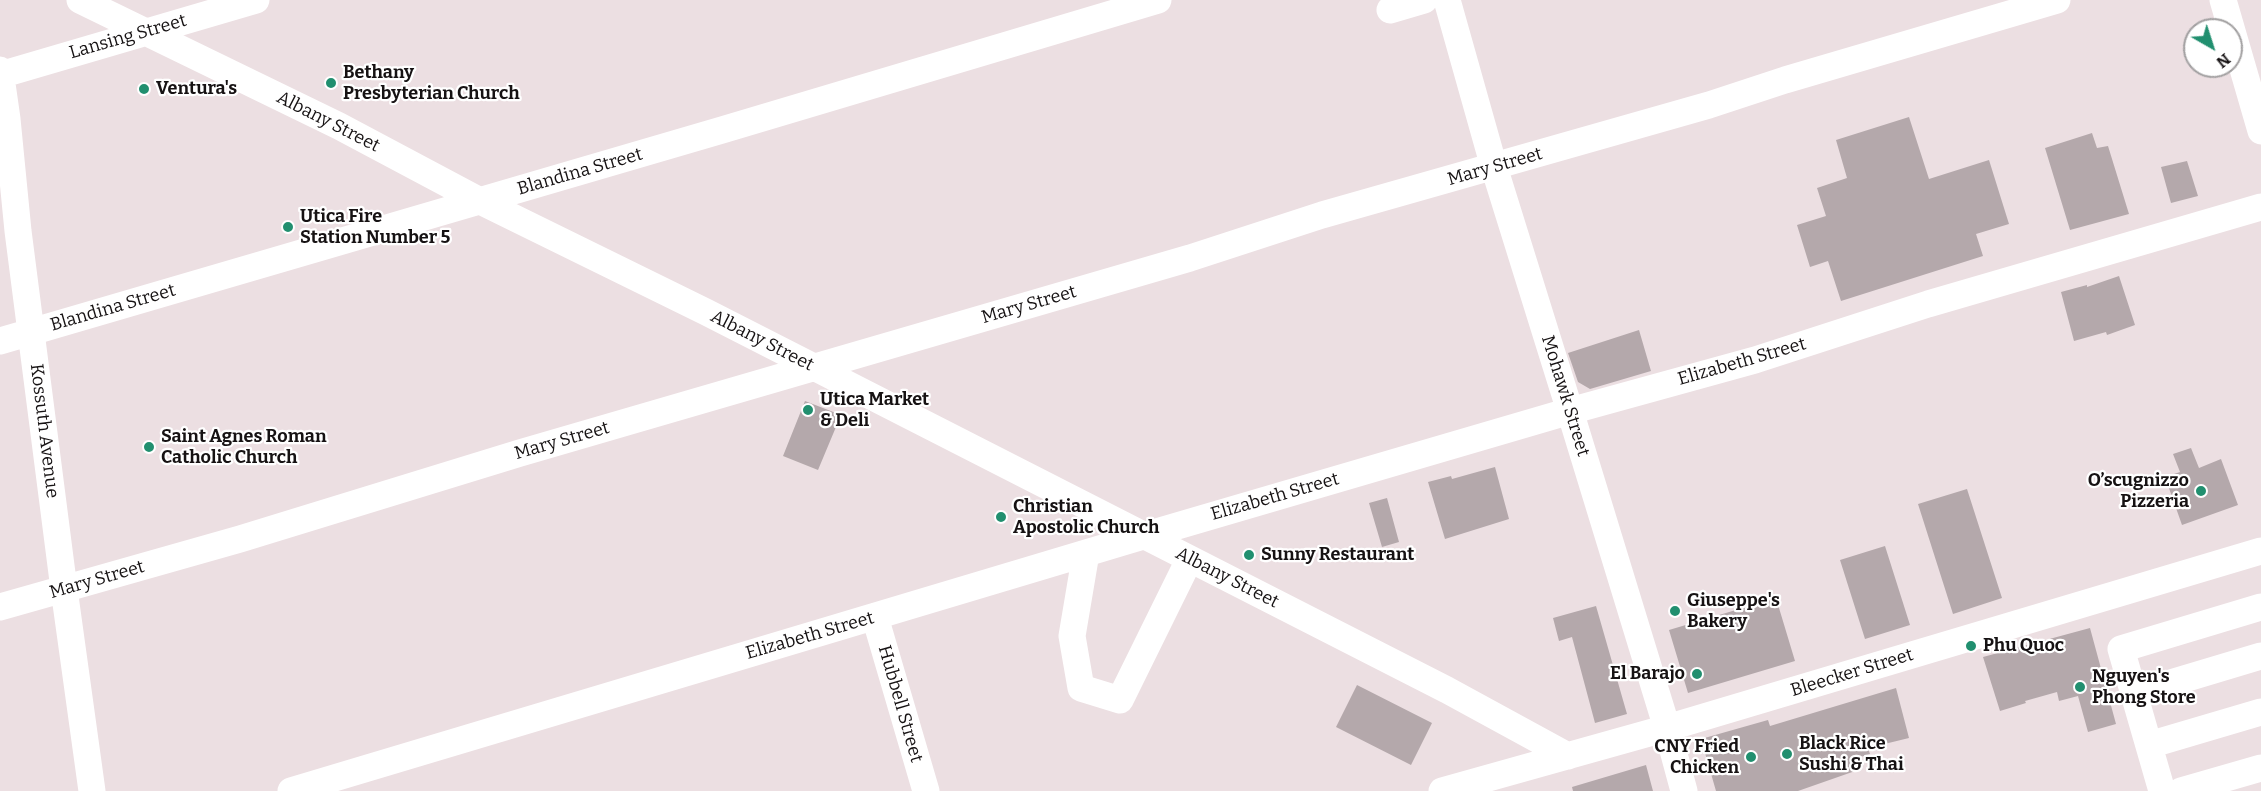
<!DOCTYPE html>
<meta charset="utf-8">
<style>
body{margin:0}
#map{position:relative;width:2261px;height:791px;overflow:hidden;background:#ecdfe2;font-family:Bitter,serif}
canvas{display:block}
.north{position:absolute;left:2183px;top:18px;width:60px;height:60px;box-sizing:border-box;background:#fff;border:2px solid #a2a0a1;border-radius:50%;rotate:141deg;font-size:16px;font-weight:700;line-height:24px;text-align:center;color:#161213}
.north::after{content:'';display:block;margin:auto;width:21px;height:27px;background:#218f6f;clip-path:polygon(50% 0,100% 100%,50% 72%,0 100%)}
</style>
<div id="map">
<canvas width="2261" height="791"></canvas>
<div class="north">N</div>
</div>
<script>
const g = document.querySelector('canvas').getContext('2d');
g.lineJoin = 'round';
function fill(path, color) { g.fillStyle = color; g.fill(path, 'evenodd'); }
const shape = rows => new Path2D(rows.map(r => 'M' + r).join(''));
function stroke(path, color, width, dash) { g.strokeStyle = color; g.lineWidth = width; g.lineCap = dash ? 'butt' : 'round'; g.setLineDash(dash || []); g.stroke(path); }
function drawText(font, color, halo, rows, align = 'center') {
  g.font = font + ' Bitter,serif'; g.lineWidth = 4.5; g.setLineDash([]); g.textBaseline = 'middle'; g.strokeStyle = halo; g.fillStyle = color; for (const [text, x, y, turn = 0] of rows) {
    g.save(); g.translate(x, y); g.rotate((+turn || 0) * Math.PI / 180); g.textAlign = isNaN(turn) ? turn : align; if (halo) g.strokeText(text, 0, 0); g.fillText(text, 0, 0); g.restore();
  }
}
const building = shape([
 [1909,117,1929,179,1989,160,2009,224,1976,234,1983,256,1841,301,1828,261,1810,267,1797,225,1826,216,1817,188,1847,178,1836,140],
 [2092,133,2097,148,2108,146,2129,214,2070,230,2045,148],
 [2187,161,2198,196,2171,203,2161,167],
 [2119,276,2135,325,2107,335,2106,332,2074,341,2061,292,2087,285,2087,287],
 [1639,330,1651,371,1590,389,1578,382,1568,353],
 [805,401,841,415,818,470,783,456],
 [2191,448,2199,468,2221,459,2238,505,2182,525,2165,477,2180,472,2173,454],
 [1495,467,1509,519,1445,539,1428,482,1451,476,1452,479],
 [1967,489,2002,598,1953,614,1918,504],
 [1387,498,1399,542,1382,547,1369,503],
 [1885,546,1910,625,1865,639,1840,560],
 [1776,598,1795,661,1688,693,1669,630],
 [1596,606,1627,714,1595,723,1572,637,1559,641,1553,618],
 [2090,628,2116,724,2088,732,2078,696,2059,701,2057,692,2025,701,2026,703,2000,711,1983,657],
 [1357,685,1432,723,1411,765,1336,727],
 [1896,688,1909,738,1868,748,1870,754,1854,759,1858,770,1798,791,1716,791,1701,739,1768,720,1770,726],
 [1646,765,1653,791,1573,791,1572,787]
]);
const minor = shape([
 [80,0,339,126,480,201,706,312,1447,690,1568,756],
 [1447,0,1494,167,1570,411,1667,728,1684,791],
 [2223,0,2261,131],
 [1390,10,1424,0],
 [0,70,7,119,18,231,64,589,92,791],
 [0,75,256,0],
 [0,341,722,130,1158,0],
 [1086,553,1072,636,1081,688,1120,700,1189,560],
 [0,607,240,539,520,453,1190,258,1322,215,1709,105,1785,80,2057,0],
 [875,617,926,791],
 [2134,694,2261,656],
 [2149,745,2261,712],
 [291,791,1143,536,1570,411,1755,360,1928,304,2261,207],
 [1442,791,1667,728,2261,551],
 [2162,791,2121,649,2261,607],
 [2181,791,2261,768]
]);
const markers = [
 [331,83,6,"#218f6f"],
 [144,89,6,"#218f6f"],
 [288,227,6,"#218f6f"],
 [808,410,6,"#218f6f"],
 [149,447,6,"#218f6f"],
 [2201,491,6,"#218f6f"],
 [1001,517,6,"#218f6f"],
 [1249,555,6,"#218f6f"],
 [1675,611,6,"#218f6f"],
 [1971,646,6,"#218f6f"],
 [1697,674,6,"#218f6f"],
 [2080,687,6,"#218f6f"],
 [1787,754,6,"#218f6f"],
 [1751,757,6,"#218f6f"]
];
const streetNames = [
 ["Lansing Street",128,37,-16],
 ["Albany Street",328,122,27],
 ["Mary Street",1495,167,-16],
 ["Blandina Street",580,172,-16],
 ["Mary Street",1029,305,-16],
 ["Blandina Street",113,308,-16],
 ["Albany Street",762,341,27],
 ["Elizabeth Street",1742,362,-16],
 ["Mohawk Street",1565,396,73],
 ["Kossuth Avenue",44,431,83],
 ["Mary Street",562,441,-16],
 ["Elizabeth Street",1275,497,-16],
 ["Albany Street",1227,578,27],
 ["Mary Street",97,580,-16],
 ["Elizabeth Street",810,636,-16],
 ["Bleecker Street",1852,673,-17],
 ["Hubbell Street",900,704,74]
];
const poiNames = [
 ["Bethany",343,73],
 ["Presbyterian Church",343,94],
 ["Ventura's",156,89],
 ["Utica Fire",300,217],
 ["Station Number 5",300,238],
 ["Utica Market",820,400],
 ["& Deli",820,421],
 ["Saint Agnes Roman",161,437],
 ["Catholic Church",161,458],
 ["O’scugnizzo",2189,481,"right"],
 ["Pizzeria",2189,502,"right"],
 ["Christian",1013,507],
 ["Apostolic Church",1013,528],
 ["Sunny Restaurant",1261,555],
 ["Giuseppe's",1687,601],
 ["Bakery",1687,622],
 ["Phu Quoc",1983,646],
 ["El Barajo",1685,674,"right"],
 ["Nguyen's",2092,677],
 ["Phong Store",2092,698],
 ["Black Rice",1799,744],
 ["Sushi & Thai",1799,765],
 ["CNY Fried",1739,747,"right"],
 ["Chicken",1739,768,"right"]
];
fill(building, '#b4a8ab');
stroke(minor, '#fff', 27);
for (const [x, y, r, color] of markers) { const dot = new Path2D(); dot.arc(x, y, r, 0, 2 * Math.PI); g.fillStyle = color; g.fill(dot); stroke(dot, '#fff', 2); }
drawText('18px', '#161213', '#fff', streetNames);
drawText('bold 18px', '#161213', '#fff', poiNames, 'left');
</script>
